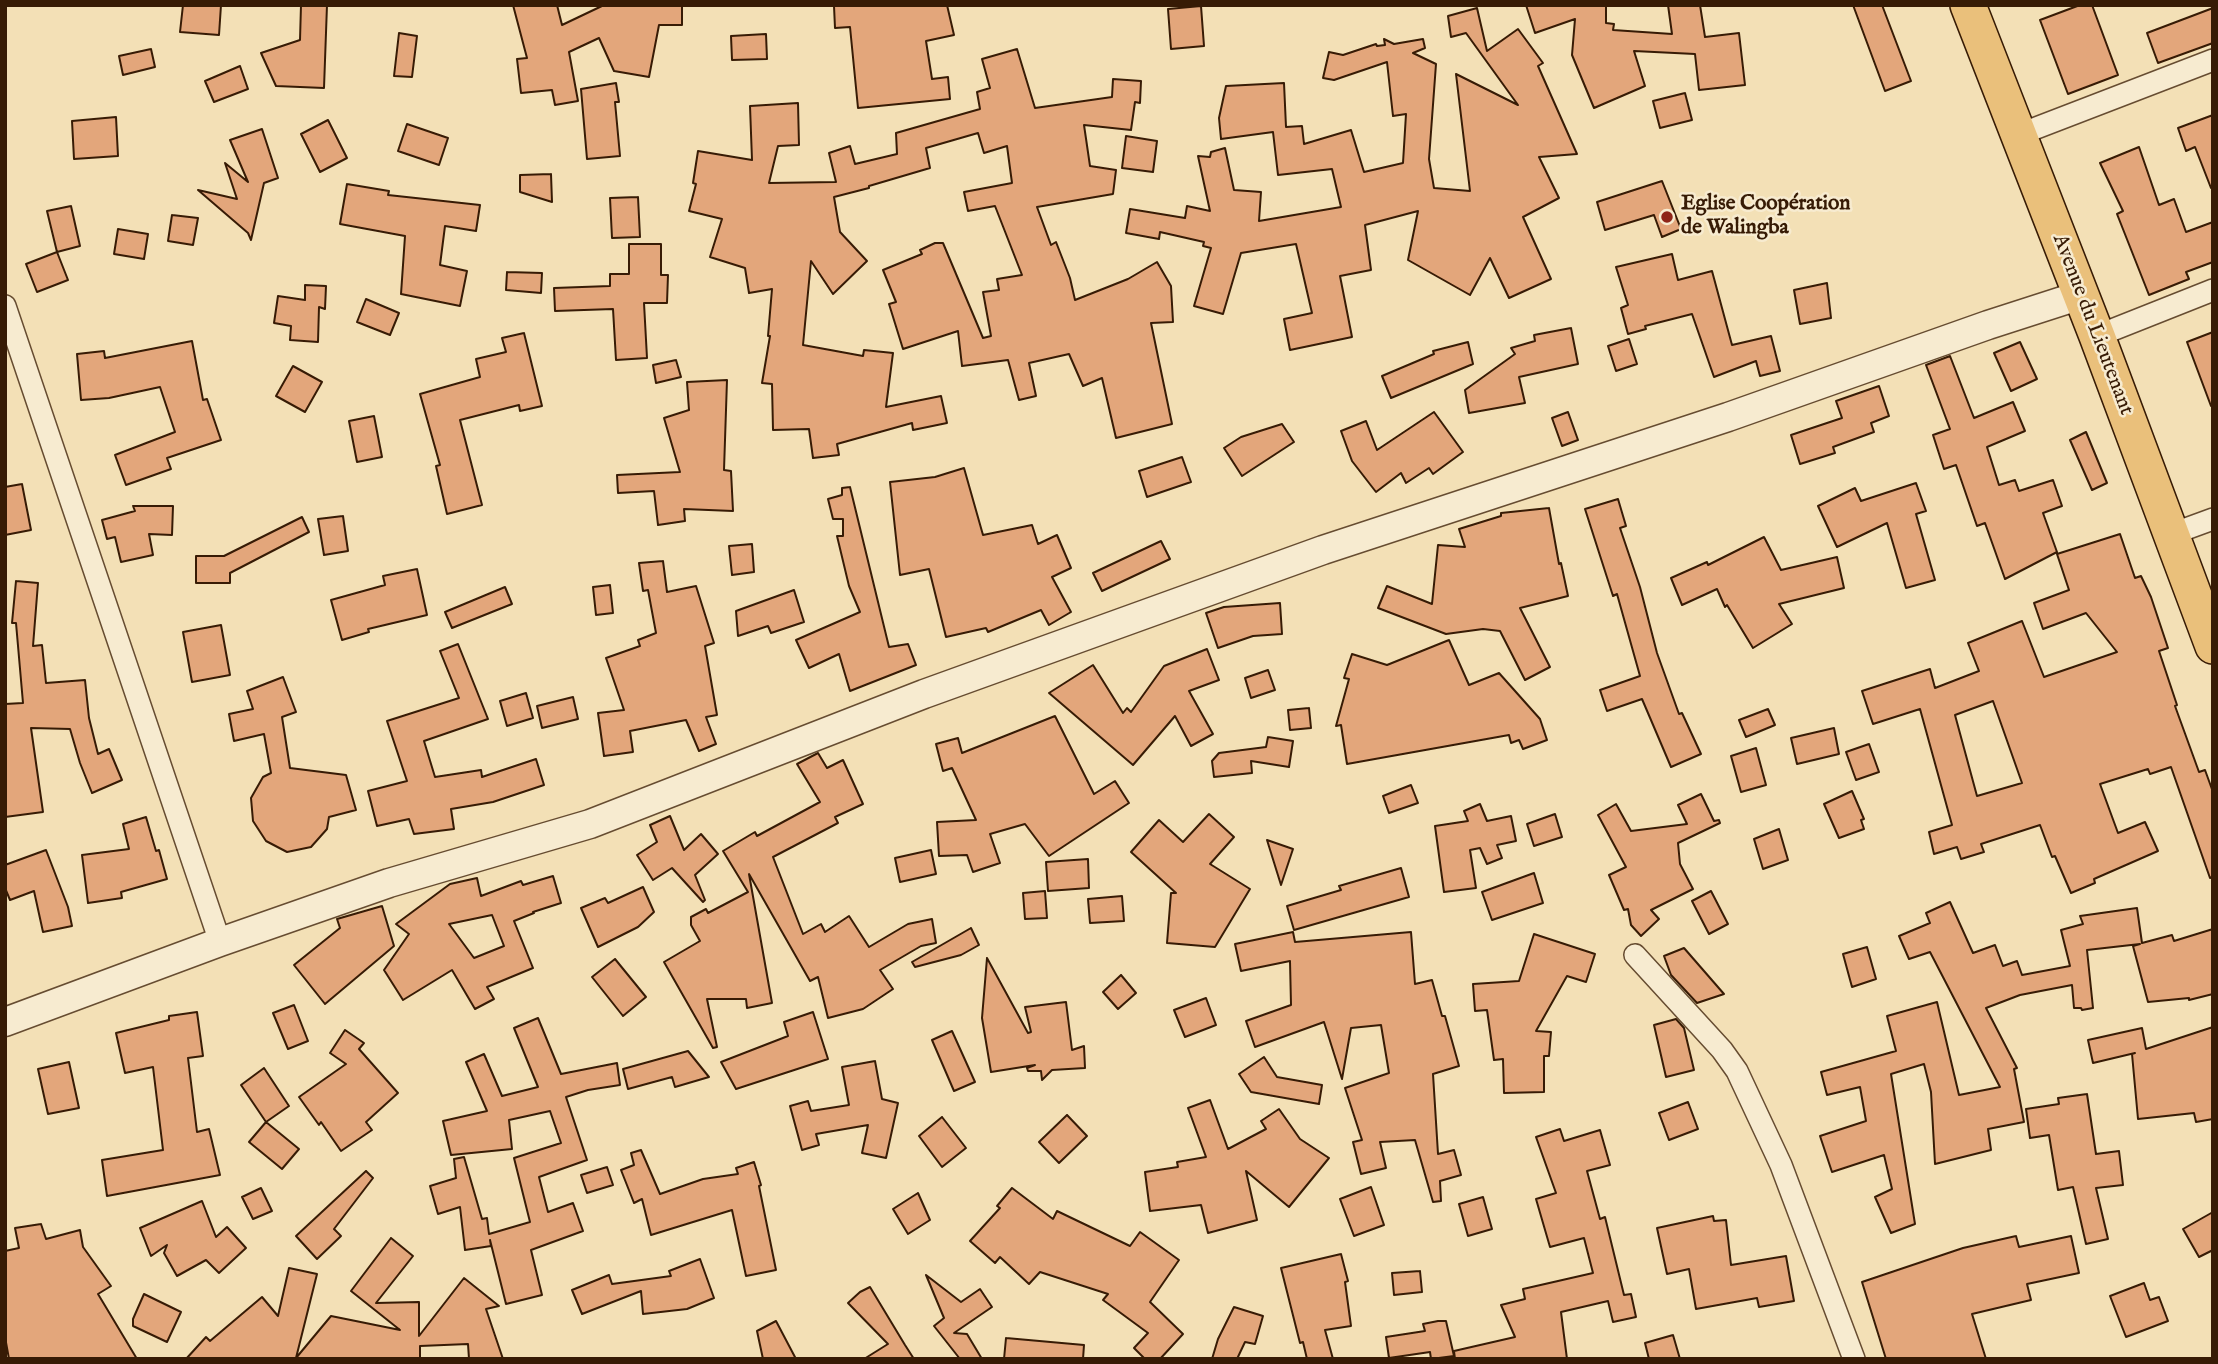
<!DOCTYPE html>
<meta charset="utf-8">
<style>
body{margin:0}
#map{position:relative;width:2218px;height:1364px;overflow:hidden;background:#f3e0b6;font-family:"IM FELL English",serif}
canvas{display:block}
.frame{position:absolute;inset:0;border:7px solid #371b05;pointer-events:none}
</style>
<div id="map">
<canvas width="2218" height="1364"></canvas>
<div class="frame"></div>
</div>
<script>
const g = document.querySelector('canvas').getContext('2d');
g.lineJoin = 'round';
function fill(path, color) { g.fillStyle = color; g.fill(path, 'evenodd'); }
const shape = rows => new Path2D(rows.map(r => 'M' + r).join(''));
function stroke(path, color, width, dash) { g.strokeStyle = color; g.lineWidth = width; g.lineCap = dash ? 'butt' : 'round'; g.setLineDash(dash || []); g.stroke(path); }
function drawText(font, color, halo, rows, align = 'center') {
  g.font = font + ' "IM FELL English",serif'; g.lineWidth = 5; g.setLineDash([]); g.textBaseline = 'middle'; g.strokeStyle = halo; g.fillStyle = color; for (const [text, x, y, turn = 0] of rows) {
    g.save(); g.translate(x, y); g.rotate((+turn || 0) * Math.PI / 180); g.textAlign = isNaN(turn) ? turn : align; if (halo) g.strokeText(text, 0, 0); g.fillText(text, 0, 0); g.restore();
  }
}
const building = shape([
 [183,5,221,5,219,35,180,32,183,5],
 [301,5,327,5,324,88,276,86,261,53,300,40,301,5],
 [513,5,557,5,562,25,604,5,682,6,682,25,659,25,649,77,614,71,599,38,569,52,578,101,555,105,552,90,521,93,517,59,527,58,513,5],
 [947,5,954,35,926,41,932,79,948,77,950,99,858,108,850,27,835,28,834,6,947,5],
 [1526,5,1606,5,1606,23,1614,24,1613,30,1672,34,1668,5,1700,5,1705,37,1739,33,1745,85,1699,90,1695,54,1634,51,1645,86,1594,108,1572,55,1575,19,1535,33,1526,5],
 [1853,5,1882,5,1911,81,1885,91,1853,5],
 [2080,5,2092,5,2118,75,2068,94,2040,20,2080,5],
 [1201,6,1204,46,1171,49,1168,9,1201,6],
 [1477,8,1487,51,1518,29,1543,63,1538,66,1577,154,1539,157,1559,198,1523,217,1551,279,1509,298,1490,258,1470,295,1408,260,1418,211,1365,225,1371,270,1340,276,1352,337,1290,350,1284,319,1312,313,1296,244,1241,253,1223,314,1194,306,1211,248,1203,246,1204,242,1160,232,1159,239,1126,233,1130,209,1185,218,1187,206,1210,211,1198,156,1210,157,1211,152,1225,148,1234,190,1261,192,1259,221,1341,207,1332,169,1278,175,1273,132,1221,139,1219,118,1226,86,1284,83,1286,127,1302,126,1304,144,1351,130,1364,172,1403,163,1406,114,1393,116,1387,62,1334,80,1323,78,1329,52,1343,55,1376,44,1377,46,1385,45,1384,39,1394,44,1423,39,1425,48,1413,53,1436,64,1429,159,1434,188,1470,191,1456,74,1518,105,1466,33,1451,37,1448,16,1477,8],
 [2213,8,2213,43,2158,63,2147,33,2213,8],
 [399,33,417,36,412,77,394,76,399,33],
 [766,34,767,59,732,60,731,36,766,34],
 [151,49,155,67,123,75,119,56,151,49],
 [1017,49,1035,108,1112,97,1113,79,1141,81,1140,103,1135,102,1131,130,1084,125,1090,166,1116,170,1113,194,1037,207,1051,245,1056,242,1070,278,1075,300,1128,279,1157,262,1171,286,1173,322,1151,323,1172,424,1116,438,1102,378,1083,386,1069,354,1029,363,1036,396,1019,400,1008,360,962,366,958,331,903,349,889,304,896,302,883,270,922,254,920,250,935,243,943,243,983,338,991,336,983,292,999,290,997,279,1022,275,995,206,968,211,964,192,1012,183,1007,146,984,153,978,133,926,148,930,168,869,186,869,188,834,197,840,232,867,261,833,294,811,261,803,345,863,356,864,350,893,353,886,407,941,396,947,423,913,430,912,423,837,444,839,455,813,458,809,429,773,430,772,384,762,383,770,336,768,336,772,289,749,293,745,268,710,257,722,219,689,211,696,184,693,183,698,151,752,160,750,106,798,103,799,145,778,146,769,183,836,182,829,153,850,146,855,164,897,154,896,133,980,109,977,92,990,88,982,59,1017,49],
 [240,66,248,89,214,102,205,81,240,66],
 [616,83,619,102,615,102,620,156,587,159,581,89,616,83],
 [1685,93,1692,120,1660,128,1653,101,1685,93],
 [2213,115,2213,188,2211,188,2195,147,2186,151,2178,128,2213,115],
 [116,117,118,156,74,159,72,121,116,117],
 [328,120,347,158,320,172,301,134,328,120],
 [407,124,448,138,439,165,398,151,407,124],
 [262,129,278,178,264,183,251,240,248,233,198,190,237,199,225,163,248,182,230,140,262,129],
 [1126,136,1157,141,1153,172,1122,168,1126,136],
 [2139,147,2159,205,2174,199,2186,232,2213,222,2213,262,2186,272,2189,279,2149,295,2117,214,2123,211,2100,163,2139,147],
 [551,174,552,202,520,192,520,175,551,174],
 [1662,181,1681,229,1662,237,1654,215,1605,230,1597,202,1662,181],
 [347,184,389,191,388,195,480,205,476,231,445,226,440,265,467,271,460,306,401,294,405,236,340,224,347,184],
 [638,197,640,237,612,238,610,198,638,197],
 [71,206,80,246,57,252,47,211,71,206],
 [172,215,198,218,193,245,168,241,172,215],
 [118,229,148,234,144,259,114,254,118,229],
 [629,244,661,244,661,275,668,275,667,303,644,303,647,358,616,360,613,309,555,311,554,288,610,286,610,274,629,274,629,244],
 [57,252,68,280,37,292,26,264,57,252],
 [1672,254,1678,280,1712,271,1732,345,1771,336,1780,371,1760,376,1756,361,1714,377,1692,314,1645,326,1646,329,1628,334,1621,308,1628,305,1616,267,1672,254],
 [507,272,542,273,541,293,506,290,507,272],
 [1827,283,1831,318,1800,324,1794,290,1827,283],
 [305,285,326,286,325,309,319,307,318,342,290,340,291,326,274,323,278,296,305,300,305,285],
 [366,299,399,313,390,335,357,322,366,299],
 [1571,328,1578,364,1519,377,1525,403,1469,413,1465,390,1515,354,1511,348,1535,341,1534,335,1571,328],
 [2213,332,2213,406,2211,406,2187,342,2213,332],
 [524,333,542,406,520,411,519,405,460,420,482,505,447,514,436,466,440,465,420,394,480,377,476,359,506,352,502,338,524,333],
 [1629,339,1637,364,1616,371,1608,346,1629,339],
 [192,341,203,400,207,399,221,440,167,458,171,469,126,485,115,455,175,432,160,387,109,398,81,400,77,354,104,351,105,358,192,341],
 [1468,342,1473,364,1391,398,1382,376,1434,354,1433,351,1468,342],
 [2020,342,2037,379,2011,391,1994,353,2020,342],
 [1950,356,1974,418,2013,402,2025,431,1987,447,1999,485,2015,480,2019,491,2053,480,2062,506,2043,513,2057,552,2005,579,1985,523,1977,526,1956,465,1944,469,1933,435,1950,429,1926,365,1950,356],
 [676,360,681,377,656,383,653,365,676,360],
 [293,366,322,382,305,412,276,396,293,366],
 [727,380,724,470,731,471,733,511,684,509,685,521,658,525,654,491,618,493,617,475,680,472,664,418,689,410,687,382,727,380],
 [1879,386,1889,416,1871,423,1874,432,1833,447,1835,453,1800,464,1791,435,1842,418,1836,401,1879,386],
 [1434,412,1463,452,1433,474,1429,468,1406,483,1401,473,1376,492,1352,461,1341,431,1366,421,1377,450,1434,412],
 [1568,412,1578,440,1562,446,1552,418,1568,412],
 [374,416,382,457,357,462,349,421,374,416],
 [1282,424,1294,442,1242,476,1224,448,1241,437,1282,424],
 [2086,432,2107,483,2092,490,2070,440,2086,432],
 [1182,457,1191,482,1147,497,1139,471,1182,457],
 [964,468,983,535,1032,525,1038,544,1057,535,1071,568,1052,577,1071,612,1049,625,1041,610,988,632,986,628,946,637,929,569,900,575,890,482,935,477,964,468],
 [1916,483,1926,511,1916,514,1935,580,1906,588,1887,523,1837,547,1818,506,1855,488,1861,501,1916,483],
 [22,484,31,530,5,535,5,487,22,484],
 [850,487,889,647,908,644,916,665,850,691,839,654,809,668,796,640,860,612,849,586,837,536,843,536,843,519,833,519,828,499,842,495,842,488,850,487],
 [1618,499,1626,526,1620,528,1640,587,1657,653,1679,714,1682,713,1701,754,1671,767,1642,699,1607,711,1600,690,1640,676,1617,594,1613,596,1585,509,1618,499],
 [133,506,173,506,172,535,149,534,153,555,121,562,115,537,107,539,102,520,135,511,133,506],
 [1549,508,1559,564,1561,563,1568,596,1520,608,1550,667,1525,680,1500,631,1483,629,1446,634,1378,608,1387,586,1432,604,1438,545,1465,547,1459,529,1501,516,1501,513,1549,508],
 [343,516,348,551,324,555,318,519,343,516],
 [302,517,309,532,230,573,230,583,196,583,196,556,224,556,302,517],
 [2120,534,2135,578,2141,576,2151,597,2168,648,2159,651,2177,705,2175,706,2199,772,2205,770,2213,792,2213,877,2210,878,2171,767,2150,774,2148,769,2100,784,2118,833,2145,822,2158,851,2094,879,2095,883,2071,893,2055,856,2052,857,2040,825,1981,844,1984,852,1961,859,1957,847,1934,854,1929,832,1952,825,1920,709,1873,724,1862,691,1930,669,1935,688,1979,671,1968,643,2022,621,2044,677,2117,652,2086,613,2043,629,2034,603,2069,590,2057,554,2120,534],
 [1993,701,2022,783,1977,796,1955,715,1993,701],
 [1764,537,1781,570,1837,557,1844,588,1779,604,1792,624,1753,648,1727,605,1725,607,1717,589,1682,605,1671,578,1707,562,1708,565,1764,537],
 [1161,541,1170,559,1102,591,1093,573,1161,541],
 [752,544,754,572,732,575,729,546,752,544],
 [663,561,667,592,696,586,714,643,705,646,717,715,706,717,716,744,699,751,686,720,630,731,633,752,604,756,598,713,624,710,606,658,640,646,638,640,656,633,648,590,643,591,639,563,663,561],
 [417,569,427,615,368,629,369,632,342,640,331,600,385,585,383,576,417,569],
 [16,581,38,583,33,646,42,645,46,683,85,680,89,718,98,754,109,749,122,780,92,793,80,763,70,729,31,728,43,812,5,817,5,704,23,703,16,623,12,623,16,581],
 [610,585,613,613,596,615,593,587,610,585],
 [505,587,512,604,452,628,445,612,505,587],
 [794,590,804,622,771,633,768,626,738,636,736,611,794,590],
 [1280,603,1282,634,1253,636,1218,648,1206,613,1224,607,1280,603],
 [221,625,230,675,192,682,183,632,221,625],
 [1449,640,1469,685,1499,673,1540,719,1547,740,1523,749,1519,740,1511,743,1509,735,1347,764,1341,725,1336,726,1349,679,1344,678,1352,654,1387,665,1449,640],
 [458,644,488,719,424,741,435,777,481,770,482,777,536,759,544,785,493,802,451,809,454,829,414,834,409,819,377,826,368,791,407,781,387,721,459,698,440,651,458,644],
 [1207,649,1219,680,1189,691,1213,734,1191,746,1175,716,1133,765,1049,693,1093,665,1123,713,1127,708,1131,712,1164,666,1207,649],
 [1268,670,1275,690,1251,698,1245,678,1268,670],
 [283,677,296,712,282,717,290,768,346,775,356,810,329,817,327,829,311,847,287,852,266,841,253,821,251,798,263,777,271,773,264,734,234,741,229,714,253,709,247,691,283,677],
 [526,693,533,718,507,726,500,701,526,693],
 [573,697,578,719,542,728,537,706,573,697],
 [1309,708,1311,728,1290,730,1288,710,1309,708],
 [1768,709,1775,725,1746,737,1739,720,1768,709],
 [1055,716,1094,794,1115,781,1129,803,1049,856,1025,824,990,834,1000,863,973,872,967,855,939,856,937,822,976,820,952,768,943,771,936,744,958,738,962,753,1055,716],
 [1834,728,1839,754,1797,764,1791,738,1834,728],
 [1268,737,1293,741,1289,767,1251,761,1252,773,1214,777,1212,761,1219,753,1266,747,1268,737],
 [1869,744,1879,772,1856,780,1846,752,1869,744],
 [1756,748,1766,785,1741,792,1731,756,1756,748],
 [818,753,827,768,843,760,863,804,835,817,838,823,773,857,803,934,821,924,825,932,849,916,869,947,908,924,932,919,936,943,921,946,880,970,893,989,863,1009,828,1018,818,977,810,981,749,874,772,1003,747,1008,746,999,707,999,717,1047,713,1048,664,962,700,941,691,925,691,917,706,909,708,913,748,892,723,851,755,832,757,836,820,802,797,764,818,753],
 [1411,785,1418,803,1389,813,1383,796,1411,785],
 [1852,791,1864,819,1861,820,1864,829,1839,838,1824,804,1852,791],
 [1701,794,1714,821,1719,820,1720,823,1678,843,1680,864,1693,889,1651,910,1659,919,1641,936,1631,925,1628,909,1624,910,1609,875,1626,867,1598,815,1616,804,1631,831,1687,824,1678,805,1701,794],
 [1480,804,1487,821,1511,816,1516,841,1497,845,1502,858,1487,864,1480,848,1470,850,1476,888,1444,892,1435,826,1468,821,1464,811,1480,804],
 [1209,814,1234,837,1210,864,1250,889,1215,947,1167,943,1171,893,1176,893,1131,852,1159,820,1183,842,1209,814],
 [1555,814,1562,837,1534,846,1527,824,1555,814],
 [670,816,684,850,701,834,718,854,695,875,705,900,703,902,672,868,653,880,637,855,657,842,650,825,670,816],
 [146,817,156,851,159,850,167,879,121,892,122,898,88,903,82,855,129,849,123,824,146,817],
 [1779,829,1788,860,1763,869,1754,839,1779,829],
 [1267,840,1293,849,1281,885,1267,840],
 [46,850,68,907,72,926,43,932,34,891,10,900,5,888,5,865,46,850],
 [931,850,936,874,900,882,895,858,931,850],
 [1088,859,1089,888,1048,891,1046,862,1088,859],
 [1401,868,1409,897,1294,930,1287,906,1341,890,1339,886,1401,868],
 [1534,873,1543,903,1492,920,1482,892,1534,873],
 [553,876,561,903,533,912,534,913,514,921,533,968,487,987,494,999,475,1009,452,970,403,1000,384,970,409,934,396,924,450,884,477,878,481,896,521,881,523,885,553,876],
 [492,915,504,946,474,958,449,924,492,915],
 [643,887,654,912,638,927,598,947,581,908,605,898,608,903,643,887],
 [1045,891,1047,918,1025,919,1023,893,1045,891],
 [1711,891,1728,924,1709,934,1692,901,1711,891],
 [1122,896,1124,921,1090,923,1088,899,1122,896],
 [1950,902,1973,953,1995,945,2003,966,2017,961,2022,975,2070,966,2061,930,2083,924,2080,916,2137,908,2142,943,2172,935,2174,941,2213,929,2213,994,2189,1000,2189,998,2148,1002,2133,946,2140,944,2087,950,2093,1008,2082,1010,2081,1008,2074,1008,2072,985,2020,995,1986,1008,2017,1068,2014,1069,2024,1122,1988,1129,1991,1150,1935,1164,1931,1092,1924,1064,1891,1074,1915,1224,1891,1233,1875,1197,1892,1189,1884,1155,1832,1172,1820,1136,1866,1121,1860,1087,1827,1095,1821,1072,1896,1051,1887,1016,1937,1002,1959,1095,2000,1087,1930,952,1909,959,1899,936,1930,923,1926,913,1950,902],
 [382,906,394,946,325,1004,294,965,340,928,337,919,382,906],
 [971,928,979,945,961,955,915,967,912,962,971,928],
 [1293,932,1295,942,1411,932,1415,984,1432,980,1442,1016,1445,1016,1459,1066,1433,1074,1438,1154,1454,1150,1461,1175,1440,1181,1441,1201,1433,1202,1415,1140,1380,1142,1386,1168,1361,1174,1353,1142,1362,1140,1345,1088,1389,1073,1381,1025,1351,1028,1342,1079,1324,1022,1255,1047,1246,1021,1291,1005,1290,961,1241,971,1235,944,1293,932],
 [1534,934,1595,954,1586,982,1567,976,1536,1031,1551,1032,1549,1056,1544,1056,1544,1092,1504,1093,1503,1059,1494,1060,1487,1010,1475,1011,1473,984,1519,981,1534,934],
 [1867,947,1876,979,1852,987,1843,954,1867,947],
 [1684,948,1724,994,1697,1003,1671,975,1664,956,1684,948],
 [987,958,1028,1033,1031,1032,1025,1007,1066,1002,1072,1050,1084,1046,1085,1068,1052,1070,1042,1080,1041,1071,1028,1071,1027,1068,1035,1065,991,1072,982,1018,987,958],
 [615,959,646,997,623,1016,592,977,615,959],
 [1121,975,1136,993,1118,1009,1103,992,1121,975],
 [1206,998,1216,1025,1185,1037,1174,1010,1206,998],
 [294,1005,308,1041,288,1049,273,1013,294,1005],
 [197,1012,203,1056,188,1058,197,1132,209,1129,220,1175,107,1196,102,1160,163,1150,153,1067,125,1073,116,1033,169,1020,169,1016,197,1012],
 [813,1012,828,1059,736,1089,721,1062,788,1036,784,1022,813,1012],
 [538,1018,561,1074,617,1063,620,1085,588,1090,566,1097,587,1160,539,1177,548,1212,573,1203,583,1231,531,1250,542,1295,506,1304,490,1240,491,1246,465,1250,460,1207,438,1214,430,1186,456,1178,454,1159,464,1157,482,1219,487,1218,489,1234,530,1222,514,1158,561,1143,550,1111,509,1120,512,1149,451,1155,443,1121,487,1111,466,1062,484,1054,502,1096,538,1087,514,1028,538,1018],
 [1676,1019,1684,1028,1694,1070,1666,1077,1654,1025,1676,1019],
 [2213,1027,2213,1119,2196,1122,2194,1113,2138,1119,2132,1054,2135,1053,2093,1063,2088,1040,2142,1028,2146,1049,2213,1027],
 [345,1030,364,1043,359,1049,398,1093,366,1122,372,1130,341,1151,321,1122,319,1125,299,1097,346,1064,330,1053,345,1030],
 [952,1031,975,1082,954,1091,932,1040,952,1031],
 [688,1051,709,1077,675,1087,672,1077,628,1089,623,1069,688,1051],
 [1264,1057,1277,1077,1322,1085,1319,1104,1251,1092,1239,1074,1264,1057],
 [875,1061,882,1099,898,1103,886,1158,862,1153,868,1125,816,1134,819,1145,802,1150,790,1106,808,1101,811,1111,849,1105,842,1067,875,1061],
 [69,1062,79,1108,48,1114,38,1069,69,1062],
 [264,1068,289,1106,266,1122,241,1085,264,1068],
 [2087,1094,2096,1154,2119,1151,2123,1185,2096,1188,2108,1239,2086,1244,2073,1187,2058,1190,2049,1135,2030,1138,2026,1109,2059,1104,2058,1098,2087,1094],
 [1210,1100,1228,1149,1266,1129,1261,1121,1279,1109,1300,1139,1329,1158,1289,1207,1246,1171,1257,1220,1208,1233,1201,1205,1150,1211,1145,1172,1178,1167,1177,1162,1206,1157,1188,1108,1210,1100],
 [1688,1102,1698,1129,1669,1140,1659,1113,1688,1102],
 [1067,1115,1087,1136,1059,1163,1039,1142,1067,1115],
 [942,1117,966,1148,942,1167,919,1136,942,1117],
 [266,1122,299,1149,282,1169,249,1142,266,1122],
 [1560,1129,1564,1141,1600,1130,1610,1165,1587,1171,1600,1219,1605,1217,1624,1295,1631,1294,1636,1317,1613,1322,1608,1301,1561,1312,1567,1359,1455,1359,1454,1351,1515,1337,1501,1305,1525,1299,1523,1289,1593,1273,1584,1238,1550,1247,1536,1199,1556,1193,1536,1137,1560,1129],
 [641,1150,660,1194,703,1179,738,1174,736,1168,754,1162,761,1185,759,1186,776,1270,746,1276,732,1210,651,1235,642,1199,634,1203,621,1170,634,1165,631,1153,641,1150],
 [607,1167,613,1185,587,1193,581,1175,607,1167],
 [366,1171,373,1178,334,1229,341,1236,317,1259,296,1236,366,1171],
 [1371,1187,1384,1225,1354,1236,1340,1199,1371,1187],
 [261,1188,272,1211,253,1219,242,1197,261,1188],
 [1012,1188,1053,1219,1057,1211,1130,1246,1140,1232,1179,1260,1150,1302,1183,1334,1160,1359,1145,1359,1134,1348,1148,1333,1103,1300,1108,1294,1040,1272,1029,1284,1000,1257,995,1263,970,1241,1000,1208,997,1206,1012,1188],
 [918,1193,930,1220,908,1234,893,1209,918,1193],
 [1483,1197,1492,1229,1468,1236,1459,1204,1483,1197],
 [202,1201,216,1237,227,1227,246,1248,219,1273,206,1260,177,1276,164,1253,167,1245,151,1256,140,1228,202,1201],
 [2213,1212,2213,1250,2199,1257,2183,1229,2213,1212],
 [1713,1216,1714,1221,1726,1220,1731,1265,1786,1256,1794,1301,1759,1307,1757,1298,1696,1309,1689,1269,1667,1274,1657,1228,1713,1216],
 [41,1224,46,1239,80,1230,83,1247,111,1286,98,1294,137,1359,9,1359,5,1337,5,1251,19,1248,15,1228,41,1224],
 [2016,1236,2019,1247,2071,1236,2079,1273,2027,1284,2031,1300,1972,1314,1986,1359,1886,1359,1862,1282,1963,1248,2016,1236],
 [391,1238,413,1256,376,1303,419,1302,419,1336,464,1278,499,1306,486,1309,503,1359,469,1359,468,1344,420,1346,420,1359,186,1359,206,1337,210,1341,262,1297,278,1316,289,1268,317,1274,296,1358,331,1316,400,1330,351,1291,391,1238],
 [1341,1254,1348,1281,1345,1282,1351,1326,1325,1330,1333,1359,1307,1359,1303,1342,1300,1343,1281,1268,1341,1254],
 [700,1259,714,1298,687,1309,643,1314,641,1291,582,1314,572,1290,609,1275,612,1284,671,1276,669,1271,700,1259],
 [1420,1271,1422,1292,1394,1295,1392,1273,1420,1271],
 [926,1275,961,1302,980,1289,992,1307,954,1333,967,1334,982,1359,960,1359,934,1326,944,1318,926,1275],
 [2144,1283,2150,1300,2159,1297,2168,1321,2126,1337,2110,1296,2144,1283],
 [870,1287,905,1345,914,1359,864,1359,888,1344,848,1303,860,1292,870,1287],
 [144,1294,181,1312,167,1342,133,1326,133,1319,144,1294],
 [1234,1307,1263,1316,1255,1344,1245,1342,1237,1359,1212,1359,1218,1339,1234,1307],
 [776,1321,796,1359,763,1359,757,1331,776,1321],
 [1438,1321,1446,1321,1454,1356,1431,1359,1430,1352,1389,1358,1386,1337,1425,1331,1423,1324,1438,1321],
 [1673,1335,1680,1359,1649,1359,1645,1343,1673,1335],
 [1006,1338,1084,1345,1083,1359,1004,1359,1006,1338]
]);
const minor = shape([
 [2018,135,2213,60],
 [5,306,220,942],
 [2097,336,2213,290],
 [2172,534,2213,519],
 [1635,955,1722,1050,1737,1071,1781,1165,1854,1359]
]);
const tertiary = shape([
 [5,1022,220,942,389,883,590,824,924,694,1323,550,1728,417,1988,325,2081,295]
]);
const primary = shape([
 [1968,5,2097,336,2213,646]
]);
const markers = [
 [1667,217,7,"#8f2418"]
];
const poiNames = [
 ["Eglise Coopération",1681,205],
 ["de Walingba",1681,229]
];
const streetNames = [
 ["Avenue du Lieutenant",2092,325,69]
];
fill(building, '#e3a67b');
stroke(building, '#371b05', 2);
stroke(minor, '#664c31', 24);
stroke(tertiary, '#664c31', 31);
stroke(primary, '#371b05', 38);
stroke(minor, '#f7ebd0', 21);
stroke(tertiary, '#f7ebd0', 28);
stroke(primary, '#eac07b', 35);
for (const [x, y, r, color] of markers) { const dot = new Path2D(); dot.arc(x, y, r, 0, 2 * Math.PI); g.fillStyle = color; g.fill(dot); stroke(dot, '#f7ebd0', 2.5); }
drawText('bold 21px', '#371b05', '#f7ebd0', poiNames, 'left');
drawText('21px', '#371b05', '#f7ebd0', streetNames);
</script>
